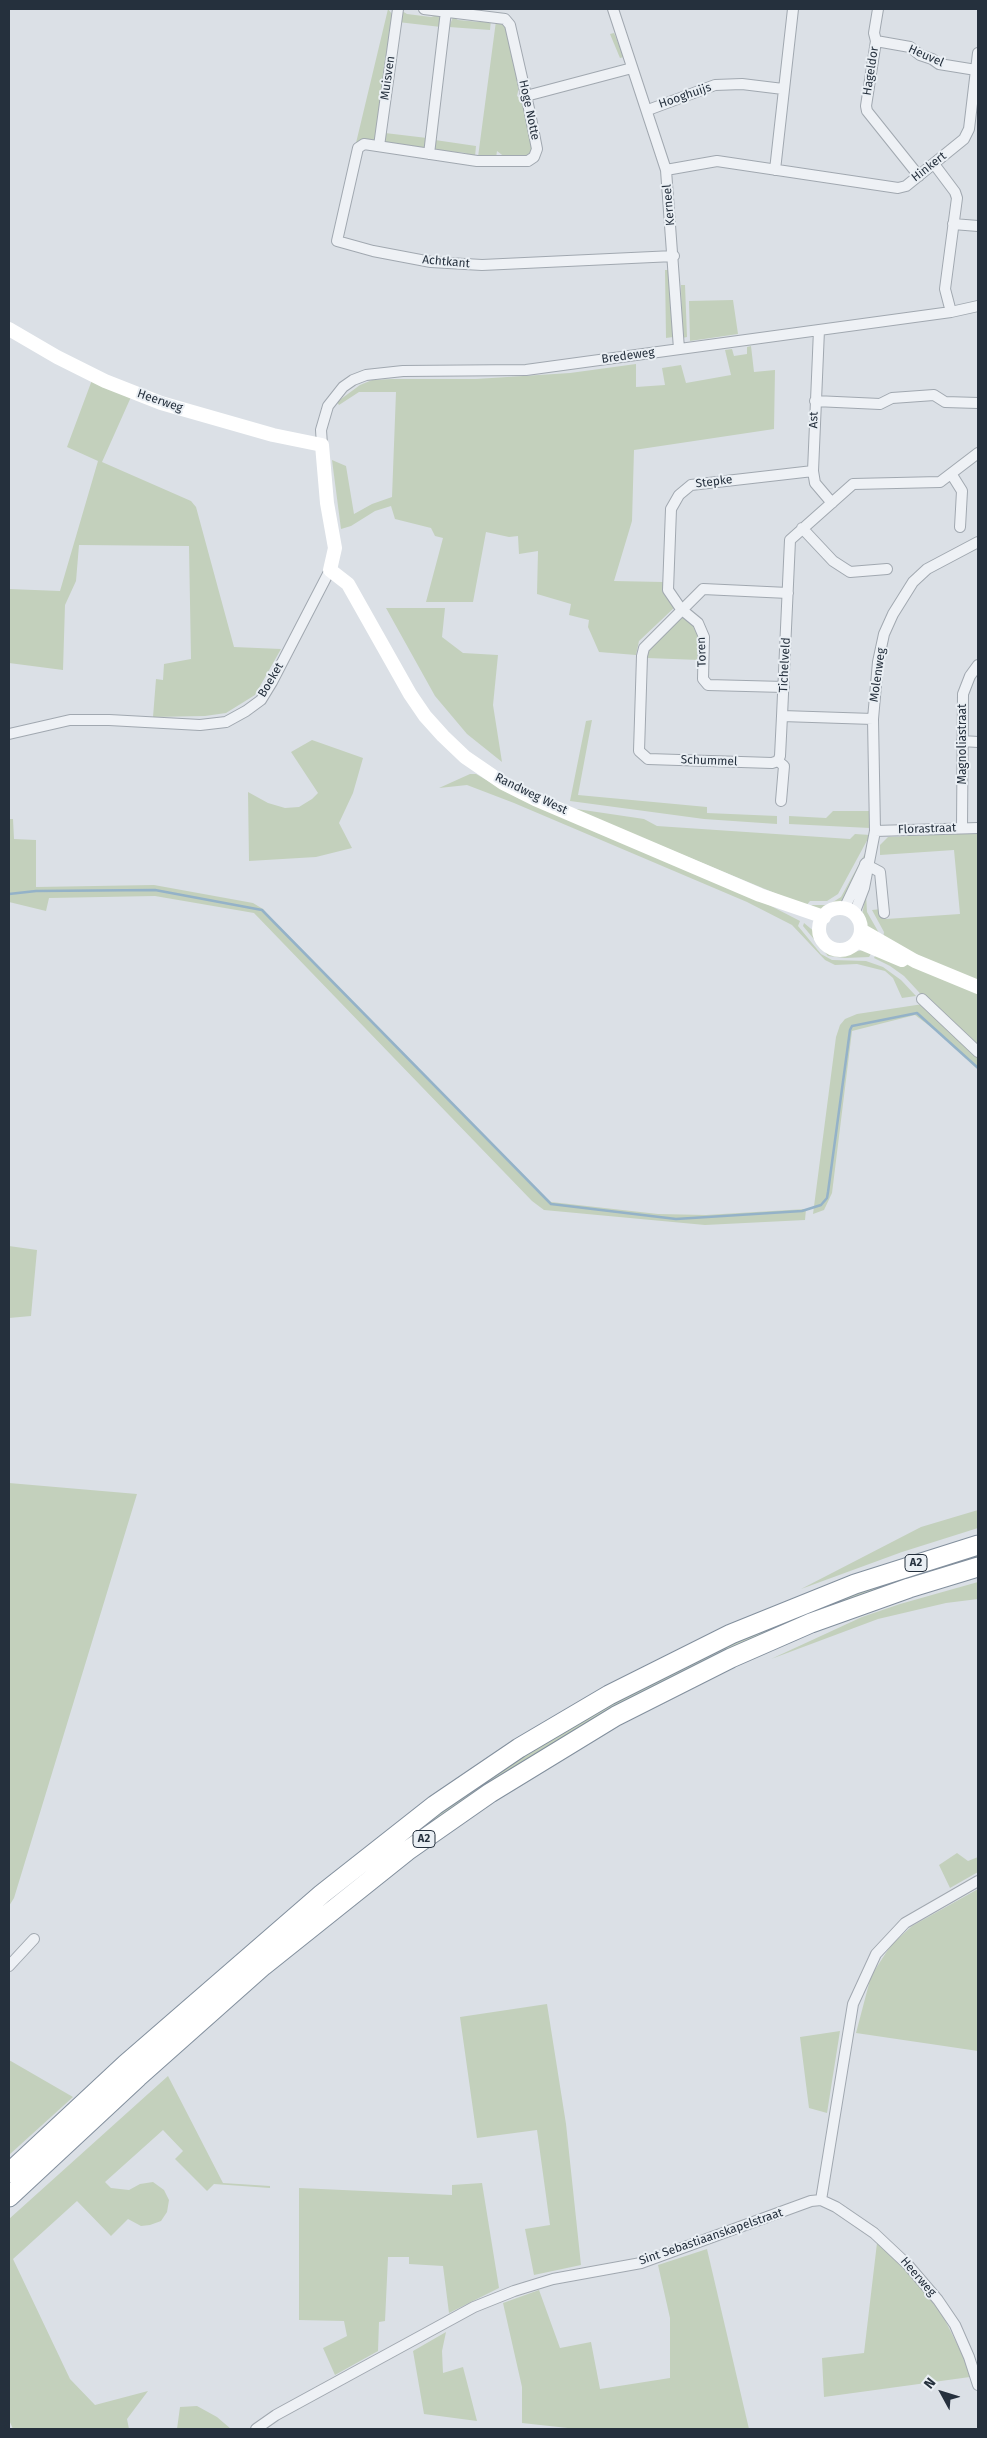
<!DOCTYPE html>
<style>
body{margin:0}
#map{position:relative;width:987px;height:2438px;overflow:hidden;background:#dbe0e6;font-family:"Fira Sans",sans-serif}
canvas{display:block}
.frame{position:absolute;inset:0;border:10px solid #25303d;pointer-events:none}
.north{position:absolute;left:917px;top:2368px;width:50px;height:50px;-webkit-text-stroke:4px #eaeff4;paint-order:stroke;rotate:309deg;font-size:14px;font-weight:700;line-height:20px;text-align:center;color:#25303d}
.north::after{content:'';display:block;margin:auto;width:18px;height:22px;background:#25303d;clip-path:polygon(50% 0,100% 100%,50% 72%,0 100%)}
</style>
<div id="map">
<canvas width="987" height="2438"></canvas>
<div class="frame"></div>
<div class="north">N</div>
</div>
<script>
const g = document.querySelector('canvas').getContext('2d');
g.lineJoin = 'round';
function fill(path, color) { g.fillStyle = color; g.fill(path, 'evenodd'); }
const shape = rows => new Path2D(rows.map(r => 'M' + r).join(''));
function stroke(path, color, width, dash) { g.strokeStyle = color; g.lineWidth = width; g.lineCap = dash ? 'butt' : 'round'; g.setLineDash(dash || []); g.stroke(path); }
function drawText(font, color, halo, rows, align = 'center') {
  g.font = font + ' "Fira Sans",sans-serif'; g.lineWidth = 4; g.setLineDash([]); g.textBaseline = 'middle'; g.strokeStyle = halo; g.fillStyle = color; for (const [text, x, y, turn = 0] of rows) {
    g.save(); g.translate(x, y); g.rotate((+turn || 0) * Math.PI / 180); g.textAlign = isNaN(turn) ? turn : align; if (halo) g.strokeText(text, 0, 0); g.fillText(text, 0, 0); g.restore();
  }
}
const green = shape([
 [388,9,392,14,376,137,374,141,363,140,356,143],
 [402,11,407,14,431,17,438,15,441,17,441,27,398,22],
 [453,17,458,20,480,22,483,19,491,20,490,30,449,27],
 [496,21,506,24,519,87,517,96,523,101,533,151,528,158,506,158,497,151,496,158,478,157],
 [614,33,624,57,620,58,610,34],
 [385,133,427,138,425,147,424,149,393,143,390,145,385,143],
 [435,140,476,146,475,157,469,157,466,153,444,151,440,153,434,148],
 [665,270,671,270,673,337,666,338],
 [681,285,685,285,687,337,682,338],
 [733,300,738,334,690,341,689,301],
 [751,346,754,372,775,370,774,429,634,450,632,521,614,581,663,582,676,606,639,641,636,655,599,652,588,627,589,620,569,615,571,604,537,594,538,551,519,554,518,536,509,537,486,532,473,602,426,602,443,538,435,536,431,528,395,519,391,506,375,511,351,526,341,529,332,460,346,466,354,514,372,504,392,497,396,392,359,392,339,405,337,402,360,385,372,380,392,379,476,379,570,373,636,364,636,387,665,385,662,368,681,365,686,383,731,375,725,350,732,349,734,356,747,354,747,347],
 [92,380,131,397,102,462,191,501,196,507,234,647,281,649,255,695,226,713,205,716,153,717,156,679,163,680,164,664,191,659,189,546,79,545,76,581,65,605,63,670,9,663,9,589,60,591,98,461,67,447],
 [386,608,445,608,442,637,463,653,498,655,493,705,502,762,467,734,435,696],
 [683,614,701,630,699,660,647,658,647,651],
 [592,720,578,795,707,807,707,813,777,816,777,824,704,819,570,801,586,721],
 [312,740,363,758,353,793,339,823,352,848,316,857,249,861,248,792,268,803,285,808,299,807,312,799,318,793,291,752],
 [470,774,476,774,518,798,769,905,800,921,798,926,821,954,832,960,866,961,883,967,901,980,916,996,902,998,893,978,885,971,857,964,835,965,825,960,792,925,747,902,514,803,467,785,439,788],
 [570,808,644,819,657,826,850,839,855,834,870,835,838,894,827,901,810,901,806,906],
 [833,811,870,811,870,828,789,824,789,816,826,818],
 [9,819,13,819,14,839,36,840,36,887,154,885,253,903,263,909,287,936,533,1187,551,1202,658,1214,706,1215,806,1209,805,1220,705,1225,544,1210,532,1201,254,913,155,896,49,898,46,911,9,902],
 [978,833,978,983,883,939,884,932,872,910,881,909,886,919,960,914,954,850,880,855,880,845,888,837],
 [868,848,843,902,822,910,810,907,812,905,828,905,841,897],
 [866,894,867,912,879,933,867,927,862,915],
 [804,923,816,933,821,946,828,951,839,955,863,950,872,952,869,957,845,958,828,956,803,926],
 [876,954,911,965,978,993,978,1048,929,1003,904,976,890,966,874,958],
 [923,1004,978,1056,978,1069,935,1030,915,1015,852,1031,832,1193,824,1210,813,1214,836,1037,840,1025,845,1019,857,1014],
 [9,1246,37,1250,31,1316,9,1318],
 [9,1483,137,1494,14,1898,9,1906],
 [978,1510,978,1528,902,1552,801,1589,921,1527],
 [978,1555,978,1564,596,1720,534,1755,479,1791,356,1882,348,1882,469,1789,621,1696,714,1651,803,1612,925,1569],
 [978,1582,978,1599,946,1603,878,1619,771,1659,862,1617,900,1604],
 [957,1853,968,1861,978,1857,978,1872,950,1888,939,1865],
 [978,1889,978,2051,856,2033,871,1976,891,1945,912,1926],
 [547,2004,566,2124,581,2265,534,2275,525,2229,550,2225,537,2130,477,2138,460,2017],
 [840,2031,827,2113,809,2108,800,2037],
 [9,2060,73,2097,9,2155],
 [168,2076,223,2183,270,2186,270,2188,214,2184,207,2191,175,2159,183,2151,163,2130,105,2182,111,2188,129,2190,140,2184,153,2182,164,2190,169,2200,167,2212,161,2221,150,2225,141,2226,128,2219,111,2236,77,2201,13,2259,70,2379,95,2405,148,2391,127,2419,129,2429,13,2429,9,2420,9,2219],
 [482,2183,499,2288,449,2313,443,2266,409,2264,409,2257,388,2257,385,2321,379,2322,378,2351,335,2375,323,2348,347,2336,344,2321,299,2320,299,2188,452,2195,452,2185],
 [877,2243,921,2284,941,2312,964,2358,970,2377,824,2397,822,2358,864,2353],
 [707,2249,749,2429,577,2429,522,2423,522,2387,503,2303,539,2290,560,2348,591,2342,600,2389,670,2378,670,2318,658,2265],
 [446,2332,442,2351,443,2373,463,2367,477,2421,424,2414,413,2351],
 [197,2406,217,2417,231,2429,177,2429,180,2407]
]);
const stream = shape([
 [9,894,36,891,155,890,262,910,551,1204,676,1219,802,1211,821,1205,827,1198,828,1192,850,1030,852,1026,917,1013,978,1068]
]);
const street = shape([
 [424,9,505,19,510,25,530,113,537,149,534,157,528,161,477,161,364,144,358,148,337,241,373,251,431,262,482,265,674,256],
 [613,9,666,170,679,349],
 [878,9,874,33,876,41,866,106,867,111,919,176],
 [876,41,910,47,920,55,932,59,939,64,976,70],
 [526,96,632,68],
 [648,110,715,85,742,84,783,89],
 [379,146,398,9],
 [429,154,446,11],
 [934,164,955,192,957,198,945,289,951,312],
 [666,170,717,161,898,188,906,186,964,139,969,129,978,53],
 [775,170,793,9],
 [953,224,978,226],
 [819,330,813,471,815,483,832,503],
 [815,401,880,404,892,398,934,395,945,402,978,403],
 [322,445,321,430,328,406,343,387,353,380,366,375,403,371,526,370,951,312,978,306],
 [952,475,962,491,960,527],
 [802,528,833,561,850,572,887,569],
 [784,687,708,685,703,679,704,637,698,623,681,609,668,590,671,509,679,495,691,485,813,471],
 [782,716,780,756,778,761,772,763,648,759,639,751,642,656,644,648,703,589,788,593],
 [873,719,782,716,790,540,853,484,940,482,978,453],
 [9,734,70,720,109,720,200,725,226,722,246,711,261,700,272,682,330,570],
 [962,741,978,742],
 [778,761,784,766,781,801],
 [962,827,963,694,970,676,978,665],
 [875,831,978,828],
 [865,864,880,872,884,913],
 [844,909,866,863],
 [854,914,864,888,875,831,873,719,878,662,884,634,893,614,913,582,927,569,978,542],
 [922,999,978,1052],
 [9,1966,34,1939],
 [821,2200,853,2004,876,1954,905,1923,978,1881],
 [256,2429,276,2415,474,2307,514,2291,553,2279,641,2263,811,2201,821,2200,836,2207,874,2233,908,2265,938,2300,955,2325,969,2357,978,2385]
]);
const secondary = shape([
 [9,329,57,357,105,381,161,403,273,435,322,445,327,503,335,548,330,570,348,584,410,694,425,716,443,736,465,757,503,783,535,799,760,895,824,917],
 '819 929a21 21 0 1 1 42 0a21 21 0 1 1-42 0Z',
 [861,930,915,961,978,987],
 [857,941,902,960]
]);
const highway = shape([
 [9,2173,126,2064,322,1894,435,1805,519,1748,609,1695,731,1634,855,1584,978,1545],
 [9,2197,138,2077,263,1966,407,1851,490,1793,616,1716,731,1658,811,1623,909,1588,978,1567]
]);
const shields = [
 [916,1563,22],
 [424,1839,22]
];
const shieldNames = [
 ["A2",916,1563],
 ["A2",424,1839]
];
const streetNames = [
 ["Heuvel",926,56,24],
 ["Hageldor",871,71,-81],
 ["Muisven",388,78,-82],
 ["Hooghuijs",685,96,-19],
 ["Hoge Notte",529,110,78],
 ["Hinkert",929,167,-38],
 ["Kerneel",669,205,-95],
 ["Achtkant",446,262,5],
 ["Bredeweg",628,356,-8],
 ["Heerweg",160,401,19],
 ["Ast",814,420,-89],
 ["Stepke",714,482,-7],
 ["Toren",702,652,-92],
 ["Tichelveld",785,665,-87],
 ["Molenweg",878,675,-82],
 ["Boeket",271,680,-59],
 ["Magnoliastraat",963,744,-90],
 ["Schummel",709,761,2],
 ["Randweg West",531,794,26],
 ["Florastraat",927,829,-2],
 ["Sint Sebastiaanskapelstraat",711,2237,-19],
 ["Heerweg",918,2277,49]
];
fill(green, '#c3d0bc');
stroke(stream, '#94b2c8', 2.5);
stroke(street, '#a1a8b0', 12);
stroke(highway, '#828f9d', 21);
stroke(street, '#eef1f5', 10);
stroke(secondary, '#fff', 14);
stroke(highway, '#fff', 19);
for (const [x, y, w] of shields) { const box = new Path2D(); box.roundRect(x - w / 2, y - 8.5, w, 17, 4); g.fillStyle = '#eaeff4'; g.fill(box); stroke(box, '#25303d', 1); }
drawText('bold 11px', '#25303d', null, shieldNames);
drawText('12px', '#25303d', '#eaeff4', streetNames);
</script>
